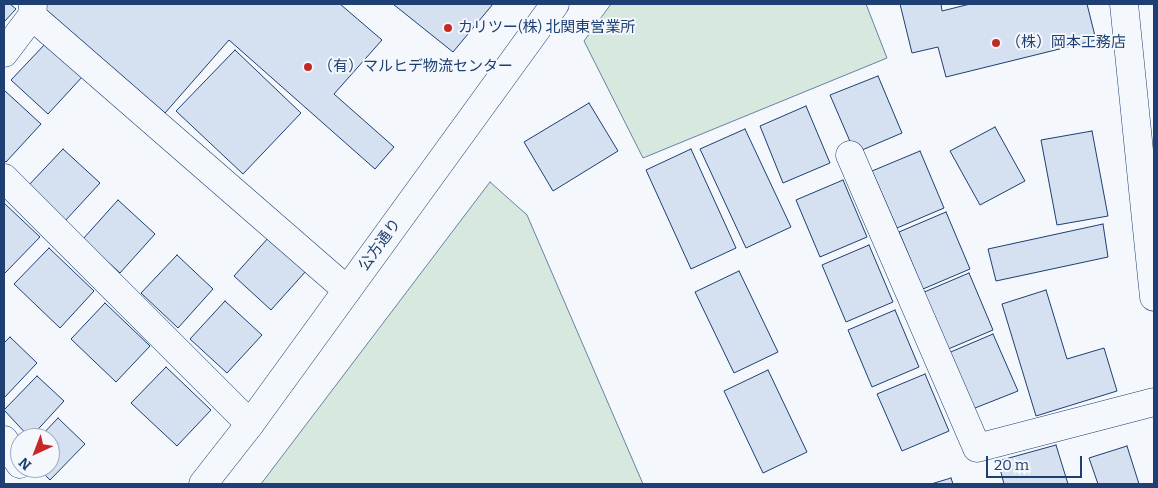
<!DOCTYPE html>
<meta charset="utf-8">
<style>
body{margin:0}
#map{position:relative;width:1158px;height:488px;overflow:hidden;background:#f4f7fb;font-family:Bitter,serif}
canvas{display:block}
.frame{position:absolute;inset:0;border:5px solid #1d3f73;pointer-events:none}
.north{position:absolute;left:10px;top:428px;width:50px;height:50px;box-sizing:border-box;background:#f4f7fb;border:1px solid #9eadc5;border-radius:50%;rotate:223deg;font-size:14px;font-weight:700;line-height:20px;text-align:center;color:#1d3f73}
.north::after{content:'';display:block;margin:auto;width:18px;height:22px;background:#c62828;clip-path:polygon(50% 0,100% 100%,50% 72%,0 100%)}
.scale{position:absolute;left:986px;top:456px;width:96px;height:22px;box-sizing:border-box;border:2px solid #1d3f73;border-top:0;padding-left:6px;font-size:15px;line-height:18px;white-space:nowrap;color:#1d3f73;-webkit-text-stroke:4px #f4f7fb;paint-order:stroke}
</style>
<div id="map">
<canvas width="1158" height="488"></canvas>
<div class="frame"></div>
<div class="north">N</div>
<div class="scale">20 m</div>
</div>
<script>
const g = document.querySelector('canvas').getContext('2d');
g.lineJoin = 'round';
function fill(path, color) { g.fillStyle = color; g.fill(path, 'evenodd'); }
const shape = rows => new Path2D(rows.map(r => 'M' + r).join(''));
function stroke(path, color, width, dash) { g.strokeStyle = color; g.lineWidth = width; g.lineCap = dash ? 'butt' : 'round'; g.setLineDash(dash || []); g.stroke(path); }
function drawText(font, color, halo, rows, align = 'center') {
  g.font = font + ' Bitter,"Noto Sans JP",serif'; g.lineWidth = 4; g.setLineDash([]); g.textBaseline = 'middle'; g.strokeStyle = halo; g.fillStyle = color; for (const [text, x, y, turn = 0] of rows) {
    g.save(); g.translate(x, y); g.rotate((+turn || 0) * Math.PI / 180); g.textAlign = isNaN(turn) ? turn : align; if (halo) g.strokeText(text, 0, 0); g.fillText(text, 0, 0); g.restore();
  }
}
const green = shape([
 [611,4,866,4,887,58,643,158,584,41,611,4],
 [490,182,527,215,643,484,261,484,490,182]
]);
const building = shape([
 [4,4,10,4,16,9,4,22,4,4],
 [44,4,340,4,382,40,334,94,394,147,375,169,229,40,165,113,42,6,44,4],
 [393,4,493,4,453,52,393,4],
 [900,4,941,4,942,11,970,4,1087,4,1096,40,946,77,938,47,912,53,900,4],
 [47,42,83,76,48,114,11,80,47,42],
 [235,50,301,113,243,174,176,111,235,50],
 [878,76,902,133,855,153,830,95,878,76],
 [4,90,41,124,6,162,4,160,4,90],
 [589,103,618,151,553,191,524,142,589,103],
 [806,106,830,163,783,183,760,126,806,106],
 [995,127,1025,181,980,205,950,151,995,127],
 [745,129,791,227,746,248,700,149,745,129],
 [1092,131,1108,216,1057,225,1041,140,1092,131],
 [63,149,100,183,65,221,27,187,63,149],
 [691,149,736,248,691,269,646,170,691,149],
 [920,151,944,208,897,228,872,171,920,151],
 [843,180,867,237,820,257,796,200,843,180],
 [118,200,155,234,120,273,83,239,118,200],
 [4,203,40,237,5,273,4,272,4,203],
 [946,212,970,269,923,289,899,232,946,212],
 [1103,224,1108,257,996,281,988,249,1103,224],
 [269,237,306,271,271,310,234,276,269,237],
 [869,245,893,302,846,322,822,265,869,245],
 [49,248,94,291,60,328,14,284,49,248],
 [177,255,213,289,178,328,141,293,177,255],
 [739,271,778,352,734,373,695,292,739,271],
 [969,273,993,330,946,350,922,293,969,273],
 [1046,290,1067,359,1104,348,1117,391,1036,416,1002,304,1046,290],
 [225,301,262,335,227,373,190,339,225,301],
 [105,303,150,346,116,382,71,339,105,303],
 [895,310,919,367,872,387,848,330,895,310],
 [993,334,1018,391,970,410,946,354,993,334],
 [10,337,37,363,4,398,4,343,10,337],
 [166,367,211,410,177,446,131,403,166,367],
 [768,370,807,452,763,473,724,391,768,370],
 [925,374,949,431,902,451,877,394,925,374],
 [37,376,64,401,30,438,4,410,37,376],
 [58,418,85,444,50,480,38,468,50,468,50,438,39,438,58,418],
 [1056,445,1068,484,1004,484,998,461,1056,445],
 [1127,446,1139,484,1098,484,1089,458,1127,446],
 [951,478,953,484,931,484,951,478]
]);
const minor = shape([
 [32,16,347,290],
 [4,53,32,16,33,4],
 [850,155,977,448,1154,402],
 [4,178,250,424],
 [4,440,20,464]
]);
const tertiary = shape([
 [1124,4,1154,297],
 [203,484,250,424,555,4]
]);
const markers = [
 [448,28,5,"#c62828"],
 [996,43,5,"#c62828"],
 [308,67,5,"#c62828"]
];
const poiNames = [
 ["カリツー(株) 北関東営業所",458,28],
 ["（株）岡本工務店",1006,43],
 ["（有）マルヒデ物流センター",318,67]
];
const streetNames = [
 ["公方通り",380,245,-54]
];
fill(green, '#d7e8df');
stroke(green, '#687fa3', 1);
fill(building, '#d5e0f0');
stroke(building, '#1d3f73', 1);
stroke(minor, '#1d3f73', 29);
stroke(tertiary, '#1d3f73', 29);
stroke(minor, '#f4f7fb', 28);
stroke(tertiary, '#f4f7fb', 28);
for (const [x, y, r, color] of markers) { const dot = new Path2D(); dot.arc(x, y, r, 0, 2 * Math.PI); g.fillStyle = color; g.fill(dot); stroke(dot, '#f4f7fb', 2); }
drawText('15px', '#1d3f73', '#f4f7fb', poiNames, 'left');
drawText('15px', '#1d3f73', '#f4f7fb', streetNames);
</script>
